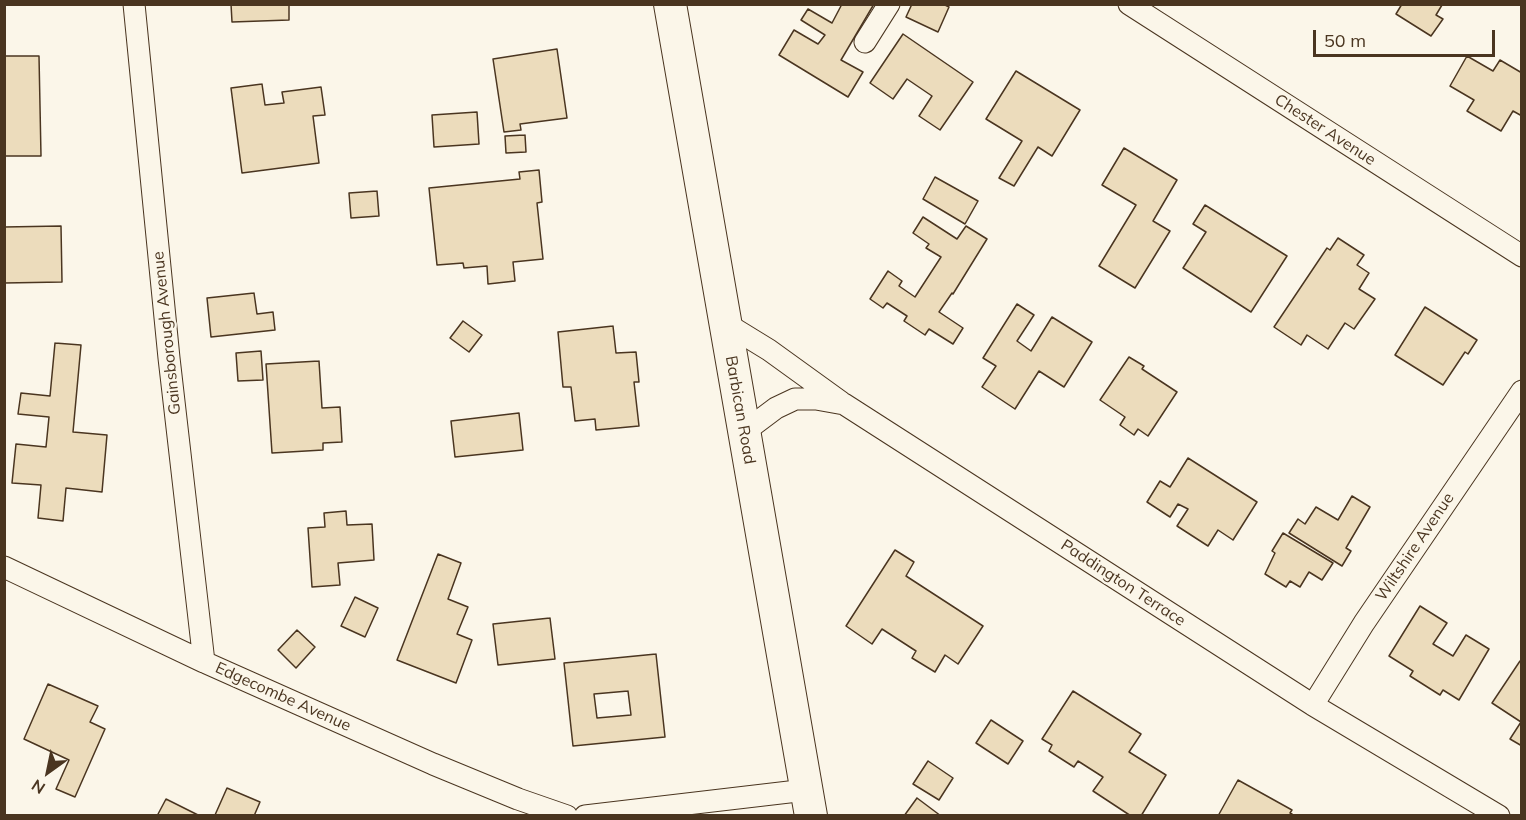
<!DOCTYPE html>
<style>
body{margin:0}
#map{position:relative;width:1526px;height:820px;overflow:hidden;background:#fbf6e9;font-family:Mulish,sans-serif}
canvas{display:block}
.frame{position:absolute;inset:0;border:6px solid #4a3520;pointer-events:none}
.north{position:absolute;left:18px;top:742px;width:60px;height:60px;-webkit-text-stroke:4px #fbf6e9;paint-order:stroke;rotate:213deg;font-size:16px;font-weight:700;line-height:24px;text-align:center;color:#4a3520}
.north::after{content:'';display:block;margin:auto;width:21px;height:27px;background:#4a3520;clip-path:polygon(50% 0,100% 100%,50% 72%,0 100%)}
.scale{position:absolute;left:1313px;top:30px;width:182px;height:27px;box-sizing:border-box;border:3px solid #4a3520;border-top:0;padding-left:8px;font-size:18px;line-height:21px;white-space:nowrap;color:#4a3520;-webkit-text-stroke:4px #fbf6e9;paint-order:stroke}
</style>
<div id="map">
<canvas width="1526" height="820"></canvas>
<div class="frame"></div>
<div class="north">N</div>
<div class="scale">50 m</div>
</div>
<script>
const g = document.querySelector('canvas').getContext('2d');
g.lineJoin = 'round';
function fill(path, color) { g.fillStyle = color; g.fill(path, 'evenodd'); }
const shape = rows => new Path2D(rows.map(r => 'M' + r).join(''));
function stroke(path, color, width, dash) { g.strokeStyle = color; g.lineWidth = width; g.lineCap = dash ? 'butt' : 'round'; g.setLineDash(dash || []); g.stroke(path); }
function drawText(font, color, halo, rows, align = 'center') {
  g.font = font + ' Mulish,sans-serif'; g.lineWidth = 4.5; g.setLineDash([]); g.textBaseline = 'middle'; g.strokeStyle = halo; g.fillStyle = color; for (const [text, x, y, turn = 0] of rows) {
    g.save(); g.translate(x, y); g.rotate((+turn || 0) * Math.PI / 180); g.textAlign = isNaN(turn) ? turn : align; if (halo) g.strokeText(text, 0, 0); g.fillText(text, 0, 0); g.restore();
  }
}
const building = shape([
 [231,4,289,4,289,20,232,22,231,4],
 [842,4,874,4,841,60,863,72,848,97,779,55,794,30,818,44,825,35,801,20,808,9,832,23,842,4],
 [912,4,943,4,949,7,938,32,906,17,912,4],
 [1402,4,1442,5,1436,15,1443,19,1431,36,1396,14,1402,4],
 [903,34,973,82,940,130,919,116,932,96,907,79,893,99,870,83,903,34],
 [557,49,567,118,520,124,521,130,504,132,493,59,557,49],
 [4,56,39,56,41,156,4,156,4,56],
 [1467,56,1493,71,1500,60,1522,73,1522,116,1513,111,1501,131,1467,111,1474,100,1450,86,1467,56],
 [1016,71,1080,110,1052,156,1038,147,1014,186,999,178,1022,141,986,119,1016,71],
 [262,84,265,105,284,103,282,92,321,87,325,115,313,116,319,163,242,173,231,88,262,84],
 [477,112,479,144,434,147,432,115,477,112],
 [525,135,526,152,506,153,505,136,525,135],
 [1124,148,1177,180,1153,221,1170,231,1135,288,1099,266,1136,205,1102,185,1124,148],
 [539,170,542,202,537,203,543,259,513,262,515,281,488,284,487,266,464,268,463,263,437,265,429,188,520,179,519,172,539,170],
 [935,177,978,201,965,224,923,199,935,177],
 [377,191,379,216,351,218,349,193,377,191],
 [1205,205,1287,256,1251,312,1183,268,1206,232,1193,224,1205,205],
 [923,217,957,239,966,226,987,239,953,294,952,293,939,312,963,328,953,344,929,329,925,335,904,321,907,316,887,303,883,308,870,299,888,271,902,281,899,286,915,297,941,257,926,248,929,244,913,233,923,217],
 [61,226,62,282,4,283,4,227,61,226],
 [1338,238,1364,255,1357,265,1369,273,1359,289,1375,299,1354,329,1345,323,1328,349,1307,335,1301,345,1274,327,1327,248,1330,250,1338,238],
 [254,293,257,314,273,312,275,330,211,337,207,298,254,293],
 [1017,304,1034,315,1017,341,1031,351,1052,317,1092,342,1064,387,1039,371,1015,409,982,387,996,366,983,358,1017,304],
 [1425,307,1477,340,1468,354,1465,352,1443,385,1395,355,1425,307],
 [463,321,482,335,469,352,450,338,463,321],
 [613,326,616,353,636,352,639,382,634,382,639,426,596,430,595,419,575,421,571,387,563,387,558,332,613,326],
 [55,343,81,345,73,432,107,435,102,492,66,488,63,521,38,518,41,485,12,483,16,444,46,447,49,417,18,414,21,393,50,396,55,343],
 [261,351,263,380,238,381,236,353,261,351],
 [1129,357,1144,366,1142,369,1177,392,1148,436,1138,429,1134,435,1120,425,1125,417,1100,400,1129,357],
 [319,361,322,408,340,407,342,442,323,443,323,450,272,453,266,364,319,361],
 [519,413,523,450,455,457,451,421,519,413],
 [1188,458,1257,502,1233,540,1218,530,1208,546,1177,526,1188,509,1178,504,1170,517,1147,502,1160,481,1170,487,1188,458],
 [1352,496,1370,507,1346,548,1351,551,1342,566,1289,533,1298,519,1305,524,1316,507,1338,520,1352,496],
 [346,511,347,525,372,524,374,560,338,563,340,585,312,587,308,528,325,527,324,513,346,511],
 [1283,533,1333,563,1322,580,1309,572,1300,587,1290,581,1286,587,1265,574,1275,553,1272,551,1283,533],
 [895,550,914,562,906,576,983,626,958,664,945,655,935,672,912,658,916,651,882,629,872,644,846,626,895,550],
 [438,554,461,563,448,599,468,607,457,634,472,640,456,683,397,660,438,554],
 [355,597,378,608,365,637,341,626,355,597],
 [1420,606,1447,623,1433,644,1453,656,1466,635,1489,649,1459,700,1443,690,1440,695,1410,676,1413,671,1389,656,1420,606],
 [550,618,555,659,498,665,493,624,550,618],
 [297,630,315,647,296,668,278,650,297,630],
 [656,654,665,737,573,746,564,663,656,654],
 [628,691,631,715,597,718,594,694,628,691],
 [1520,661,1522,662,1522,746,1510,739,1521,722,1492,703,1520,661],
 [48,684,98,706,90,722,105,729,75,797,56,789,69,760,24,739,48,684],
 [1073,691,1141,734,1129,752,1166,775,1141,816,1131,816,1093,791,1103,777,1078,761,1074,767,1049,751,1052,745,1042,739,1073,691],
 [991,720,1023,741,1008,764,976,743,991,720],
 [928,761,953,778,939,800,913,784,928,761],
 [1238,780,1292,810,1290,813,1295,816,1218,816,1238,780],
 [227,788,260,802,254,816,215,815,227,788],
 [917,798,941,816,904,816,917,798],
 [166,799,200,816,157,816,166,799]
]);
const street = shape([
 [134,4,169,358,204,662],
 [1129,4,1522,256],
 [865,42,889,4],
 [725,323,769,350,841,402],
 [744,432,776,408,795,399,816,399,844,404,1313,705,1499,816],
 [4,567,204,662,433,764,518,799,567,816],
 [1313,705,1364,623,1522,391],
 [585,816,806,790]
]);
const secondary = shape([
 [670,4,811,816]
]);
const streetNames = [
 ["Chester Avenue",1325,130,33],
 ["Gainsborough Avenue",167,333,-96],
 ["Barbican Road",740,410,80],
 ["Wiltshire Avenue",1415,547,-56],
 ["Paddington Terrace",1123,583,33],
 ["Edgecombe Avenue",283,697,24]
];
fill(building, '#ecdcbc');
stroke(building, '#4a3520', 1.5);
stroke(street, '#4a3520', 23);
stroke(secondary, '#4a3520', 34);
stroke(street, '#fbf6e9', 21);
stroke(secondary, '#fbf6e9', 32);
drawText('16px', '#4a3520', '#fbf6e9', streetNames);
</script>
